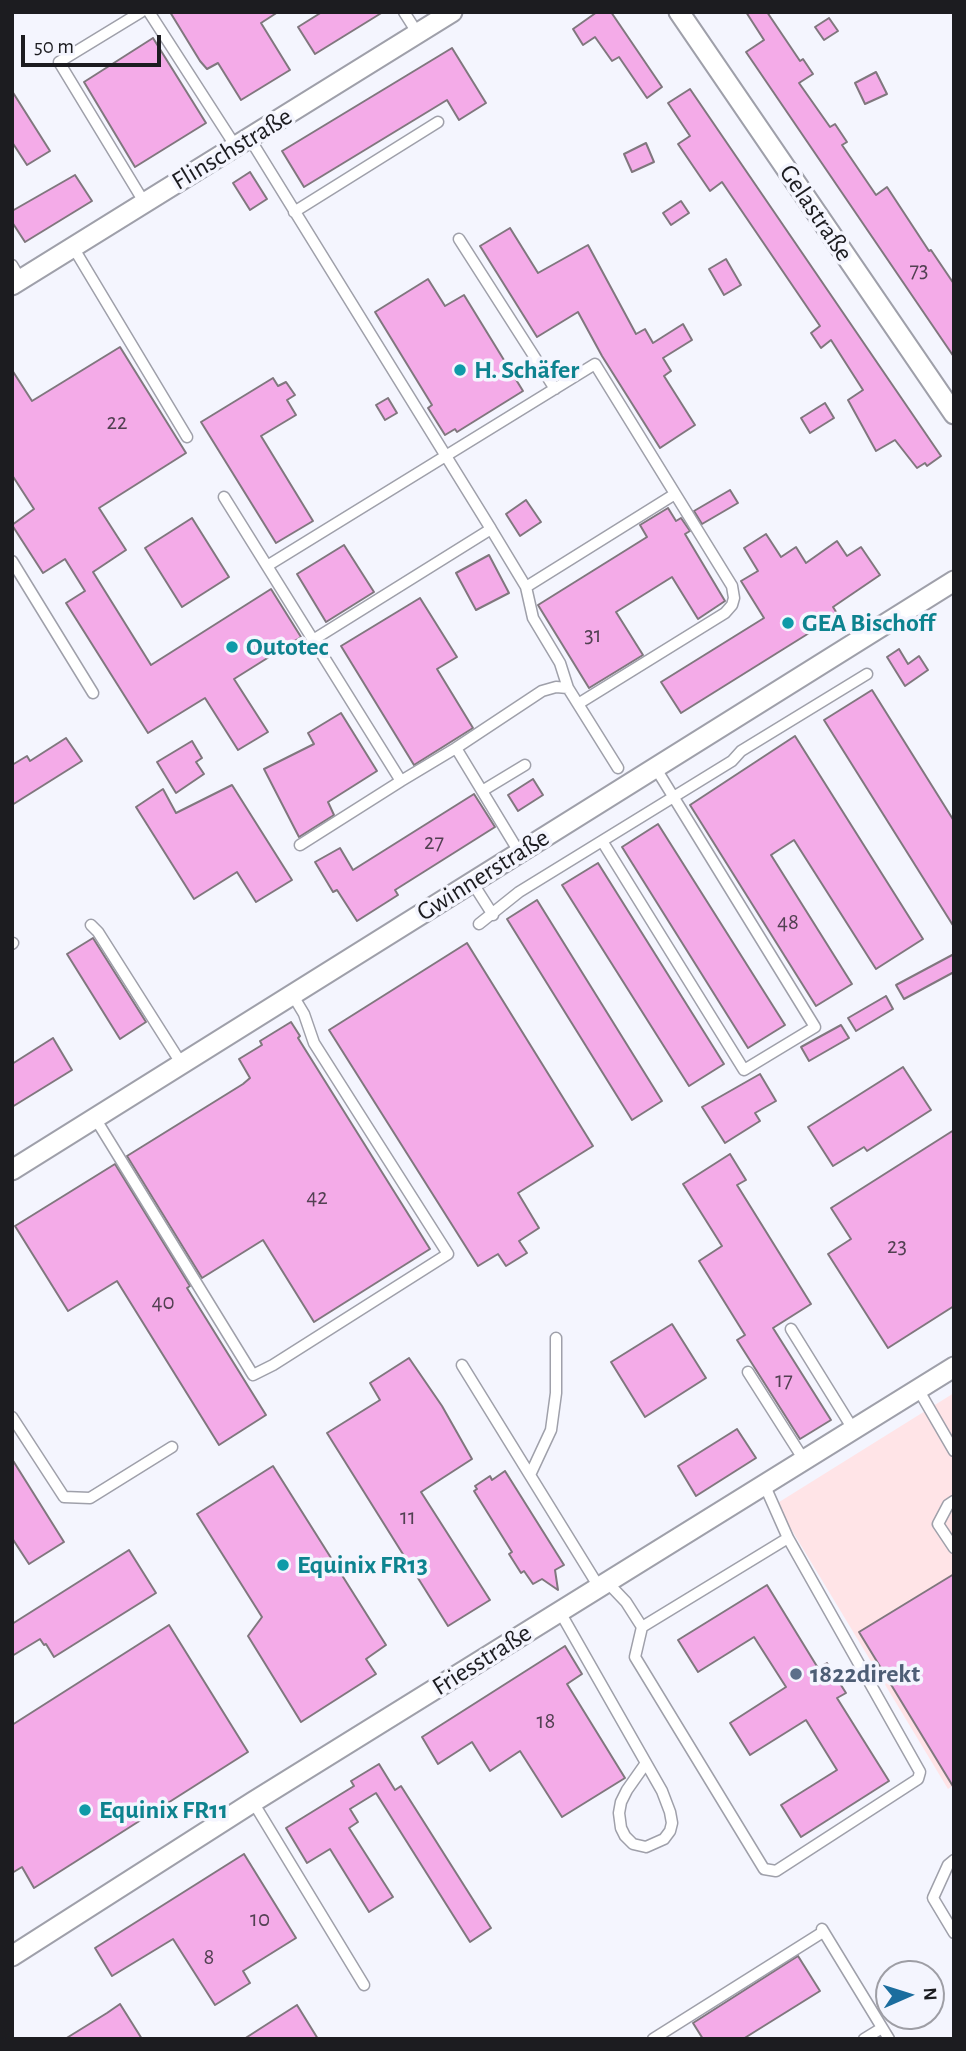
<!DOCTYPE html>
<meta charset="utf-8">
<style>
body{margin:0}
#map{position:relative;width:966px;height:2051px;overflow:hidden;background:#f4f5fe;font-family:"Alegreya Sans",sans-serif}
canvas{display:block}
.frame{position:absolute;inset:0;border:14px solid #1c1c20;pointer-events:none}
.north{position:absolute;left:875px;top:1960px;width:70px;height:70px;box-sizing:border-box;background:#f4f5fe;border:2px solid #9e9ea5;border-radius:50%;rotate:87deg;font-size:19px;font-weight:700;line-height:28px;text-align:center;color:#1c1c20}
.north::after{content:'';display:block;margin:auto;width:24px;height:32px;background:#1b6d9e;clip-path:polygon(50% 0,100% 100%,50% 72%,0 100%)}
.scale{position:absolute;left:21px;top:35px;width:140px;height:32px;box-sizing:border-box;border:4px solid #1c1c20;border-top:0;padding-left:9px;font-size:21px;line-height:24px;white-space:nowrap;color:#1c1c20;-webkit-text-stroke:5px #f4f5fe;paint-order:stroke}
</style>
<div id="map">
<canvas width="966" height="2051"></canvas>
<div class="frame"></div>
<div class="north">N</div>
<div class="scale">50 m</div>
</div>
<script>
const g = document.querySelector('canvas').getContext('2d');
g.lineJoin = 'round';
function fill(path, color) { g.fillStyle = color; g.fill(path, 'evenodd'); }
const shape = rows => new Path2D(rows.map(r => 'M' + r).join(''));
function stroke(path, color, width, dash) { g.strokeStyle = color; g.lineWidth = width; g.lineCap = dash ? 'butt' : 'round'; g.setLineDash(dash || []); g.stroke(path); }
function drawText(font, color, halo, rows, align = 'center') {
  g.font = font + ' "Alegreya Sans",sans-serif'; g.lineWidth = 7; g.setLineDash([]); g.textBaseline = 'middle'; g.strokeStyle = halo; g.fillStyle = color; for (const [text, x, y, turn = 0] of rows) {
    g.save(); g.translate(x, y); g.rotate((+turn || 0) * Math.PI / 180); g.textAlign = isNaN(turn) ? turn : align; if (halo) g.strokeText(text, 0, 0); g.fillText(text, 0, 0); g.restore();
  }
}
const industrial = shape([
 [954,1393,954,1785,948,1789,776,1504]
]);
const building = shape([
 [170,12,278,12,261,23,290,70,241,100,218,63,207,69,200,61,170,12],
 [322,12,383,12,315,54,298,27,322,12],
 [597,12,611,12,662,87,647,98,619,57,612,61,595,37,583,45,573,29,597,12],
 [746,12,767,12,800,61,803,59,813,74,799,83,830,127,835,124,847,142,842,145,876,195,887,187,929,251,931,250,954,284,954,357,746,52,764,40,746,12],
 [829,18,838,31,824,40,815,27,829,18],
 [153,38,206,123,135,167,84,82,153,38],
 [452,48,486,103,459,120,447,100,304,187,282,151,452,48],
 [876,72,887,94,865,104,855,83,876,72],
 [690,89,941,456,927,466,925,463,917,468,895,440,876,451,848,400,863,390,831,340,821,348,811,333,820,326,722,182,710,191,678,144,690,136,668,103,690,89],
 [12,91,50,151,27,165,12,142,12,91],
 [646,143,654,162,632,172,624,154,646,143],
 [250,172,267,199,250,210,233,183,250,172],
 [75,175,92,201,25,242,12,222,12,211,75,175],
 [681,201,689,213,671,225,663,213,681,201],
 [510,228,538,273,588,245,636,334,645,329,653,343,683,324,692,340,663,358,671,371,664,376,695,425,660,448,602,356,578,312,537,337,480,246,510,228],
 [726,259,741,285,724,295,709,269,726,259],
 [428,279,445,306,464,295,523,391,457,432,455,429,445,435,428,408,432,405,375,312,428,279],
 [120,347,186,453,99,508,126,550,93,572,151,665,271,589,301,637,234,679,268,732,238,750,205,698,148,733,66,603,85,591,65,559,43,573,12,525,34,509,12,475,12,370,32,401,120,347],
 [273,378,278,386,286,382,295,395,287,400,296,415,261,436,313,521,276,543,201,422,273,378],
 [388,398,397,413,385,420,376,405,388,398],
 [825,403,834,418,810,433,801,418,825,403],
 [730,490,738,503,702,524,694,511,730,490],
 [526,500,541,522,520,536,506,514,526,500],
 [668,508,676,521,681,518,690,531,685,534,725,601,698,619,672,577,616,612,643,655,589,688,538,605,647,537,640,525,668,508],
 [192,518,229,577,182,607,145,548,192,518],
 [766,534,781,557,796,547,806,563,837,541,847,556,861,547,880,575,833,607,838,615,681,713,661,682,764,618,741,581,758,571,744,548,766,534],
 [344,545,374,592,326,622,297,574,344,545],
 [489,555,509,593,476,610,456,573,489,555],
 [420,598,457,657,437,669,473,728,414,765,341,646,420,598],
 [899,649,908,664,919,656,928,670,905,686,887,657,899,649],
 [872,690,954,821,954,927,824,720,872,690],
 [341,713,377,771,328,802,334,815,299,837,264,769,314,744,308,733,341,713],
 [795,736,923,939,876,969,794,840,771,855,852,984,816,1006,690,805,795,736],
 [66,738,82,761,12,805,12,765,27,756,30,761,66,738],
 [192,741,202,758,196,762,204,774,176,793,157,762,192,741],
 [533,779,543,795,518,811,508,795,533,779],
 [232,785,292,880,256,902,237,872,194,899,136,807,163,789,176,813,232,785],
 [474,794,495,827,395,890,398,895,357,921,337,890,333,892,315,862,340,848,353,870,474,794],
 [658,824,785,1025,748,1048,622,847,658,824],
 [598,863,724,1064,689,1086,562,885,598,863],
 [537,900,662,1101,632,1120,507,919,537,900],
 [93,938,146,1022,120,1039,67,954,93,938],
 [467,943,593,1146,518,1193,539,1228,519,1241,527,1253,506,1266,498,1254,478,1266,329,1030,467,943],
 [954,954,954,972,904,999,896,985,954,954],
 [886,996,893,1009,856,1031,848,1018,886,996],
 [291,1022,300,1036,298,1038,430,1249,314,1322,263,1240,202,1278,127,1156,243,1084,250,1078,239,1059,262,1045,260,1041,291,1022],
 [841,1025,849,1038,809,1061,801,1047,841,1025],
 [53,1038,72,1070,12,1107,12,1064,53,1038],
 [903,1067,931,1110,867,1151,864,1147,833,1166,808,1127,903,1067],
 [760,1074,776,1101,755,1113,760,1121,725,1143,702,1107,760,1074],
 [954,1130,954,1306,888,1348,828,1254,851,1239,831,1208,954,1130],
 [730,1154,746,1180,737,1185,811,1304,773,1328,831,1420,800,1439,737,1340,745,1335,699,1261,722,1246,683,1184,730,1154],
 [115,1164,190,1286,187,1288,266,1415,219,1445,117,1281,68,1311,15,1226,115,1164],
 [672,1324,706,1378,645,1417,611,1362,672,1324],
 [409,1358,442,1406,472,1459,421,1492,490,1600,448,1626,327,1433,380,1400,370,1383,409,1358],
 [737,1429,756,1458,696,1496,678,1466,737,1429],
 [12,1459,64,1542,29,1564,12,1538,12,1459],
 [273,1466,386,1645,366,1659,376,1674,301,1722,248,1636,262,1617,197,1514,273,1466],
 [505,1471,564,1565,555,1570,558,1590,542,1579,533,1584,524,1571,521,1573,509,1554,512,1552,474,1491,477,1489,475,1486,490,1476,492,1480,505,1471],
 [129,1550,156,1593,54,1657,46,1644,44,1645,40,1639,12,1656,12,1624,129,1550],
 [954,1574,954,1788,859,1632,954,1574],
 [767,1585,818,1668,827,1663,846,1693,837,1698,889,1781,801,1837,781,1805,837,1770,806,1720,750,1755,730,1723,786,1687,754,1637,698,1672,678,1640,767,1585],
 [169,1625,248,1752,34,1888,22,1867,12,1873,12,1725,169,1625],
 [565,1646,582,1674,567,1684,625,1778,562,1817,520,1751,490,1771,472,1742,438,1764,422,1737,565,1646],
 [379,1764,395,1790,401,1786,491,1928,470,1942,376,1793,350,1809,358,1822,349,1828,393,1897,369,1912,330,1849,307,1863,286,1828,354,1786,351,1781,379,1764],
 [244,1854,296,1938,243,1971,250,1983,215,2005,173,1939,112,1976,95,1948,244,1854],
 [798,1956,820,1991,743,2039,703,2039,693,2023,798,1956],
 [120,2004,142,2039,65,2039,107,2013,120,2004],
 [297,2005,318,2039,244,2039,272,2021,297,2005]
]);
const service = shape([
 [141,12,59,62,144,202],
 [149,12,236,147],
 [404,12,418,34],
 [250,139,491,529],
 [294,212,438,122],
 [459,239,555,389],
 [73,247,187,437],
 [12,265,21,280],
 [224,497,401,781,456,748,519,852],
 [12,561,93,693],
 [267,566,595,364,732,586,734,598,732,605,725,613,578,704,568,688,560,663,533,618,526,587,491,529,313,640],
 [526,587,675,494],
 [578,704,618,768],
 [456,748,542,691,556,687,568,688],
 [482,791,525,765],
 [602,841,744,1070,815,1027,655,767],
 [300,845,401,781],
 [472,882,493,915],
 [479,924,519,892,732,761,741,751,867,674],
 [91,925,98,932,181,1063],
 [12,944,13,943],
 [95,1118,253,1375,273,1365,448,1254,314,1043,304,1014,292,994],
 [791,1329,853,1429],
 [462,1365,599,1587],
 [748,1372,804,1460],
 [918,1389,954,1451],
 [12,1417,64,1497,90,1498,172,1447],
 [530,1475,551,1430,556,1393,556,1338],
 [954,1501,948,1505,938,1524,954,1548],
 [607,1582,626,1602,642,1627,788,1538,764,1484],
 [560,1612,662,1791,670,1812,672,1823,670,1831,664,1839,646,1847,633,1844,625,1836,621,1828,619,1813,621,1802,627,1790,646,1763],
 [642,1627,635,1657,764,1869,776,1871,918,1779,920,1772,788,1538],
 [253,1802,364,1985],
 [954,1860,948,1865,933,1898,954,1933],
 [822,1929,889,2039],
 [653,2039,823,1932],
 [864,2039,882,2028]
]);
const minor = shape([
 [679,12,954,414],
 [12,285,452,12],
 [12,1170,954,581],
 [12,1956,253,1802,954,1367]
]);
const markers = [
 [460,370,7,"#0f9aa8"],
 [788,623,7,"#0f9aa8"],
 [232,647,7,"#0f9aa8"],
 [283,1565,7,"#0f9aa8"],
 [796,1674,7,"#5c6f8a"],
 [85,1810,7,"#0f9aa8"]
];
const numberNames = [
 ["73",919,270],
 ["22",117,422],
 ["31",593,635],
 ["27",434,842],
 ["48",788,922],
 ["42",317,1197],
 ["23",897,1246],
 ["40",163,1302],
 ["17",784,1380],
 ["11",408,1517],
 ["18",546,1721],
 ["10",260,1919],
 ["8",209,1957]
];
const streetNames = [
 ["Flinschstraße",232,149,-31],
 ["Gelastraße",816,213,56],
 ["Gwinnerstraße",483,875,-32],
 ["Friesstraße",482,1660,-32]
];
const cultureNames = [
 ["H. Schäfer",474,370],
 ["GEA Bischoff",802,623],
 ["Outotec",246,647],
 ["Equinix FR13",297,1565],
 ["Equinix FR11",99,1810]
];
const serviceNames = [
 ["1822direkt",810,1674]
];
fill(industrial, '#ffe4e7');
fill(building, '#f4abe8');
stroke(building, '#80777e', 2);
stroke(service, '#9fa0aa', 13);
stroke(minor, '#9fa0aa', 23);
stroke(service, '#fff', 10);
stroke(minor, '#fff', 19);
for (const [x, y, r, color] of markers) { const dot = new Path2D(); dot.arc(x, y, r, 0, 2 * Math.PI); g.fillStyle = color; g.fill(dot); stroke(dot, '#f4f5fe', 2.5); }
drawText('23px', '#524052', null, numberNames);
drawText('26px', '#1c1c20', '#f4f5fe', streetNames);
drawText('bold 26px', '#0d838f', '#f4f5fe', cultureNames, 'left');
drawText('bold 26px', '#4e5e75', '#f4f5fe', serviceNames, 'left');
</script>
